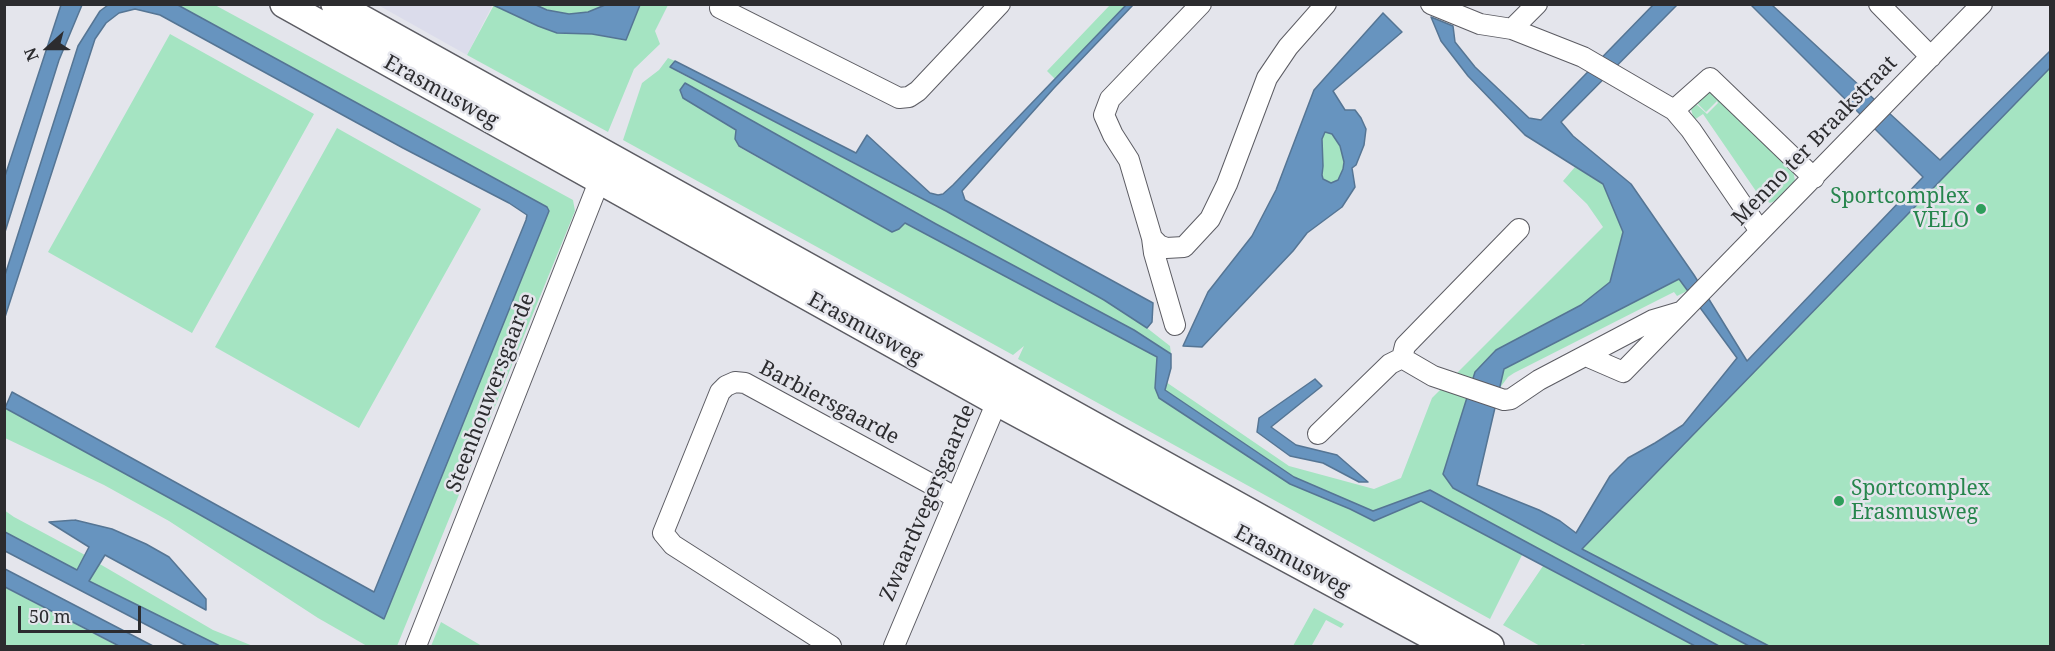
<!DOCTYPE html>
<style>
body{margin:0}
#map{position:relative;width:2055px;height:651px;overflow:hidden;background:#e4e5ec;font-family:"Noto Serif",serif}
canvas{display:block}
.frame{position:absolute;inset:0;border:6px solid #2c2c2f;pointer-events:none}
.north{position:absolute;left:18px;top:18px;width:60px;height:60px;-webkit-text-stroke:4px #e4e5ec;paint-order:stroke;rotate:249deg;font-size:16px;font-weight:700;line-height:24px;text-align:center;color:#2c2c2f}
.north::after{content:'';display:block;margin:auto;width:21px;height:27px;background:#2c2c2f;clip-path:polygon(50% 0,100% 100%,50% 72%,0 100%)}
.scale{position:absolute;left:18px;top:606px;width:123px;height:27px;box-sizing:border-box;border:3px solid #2c2c2f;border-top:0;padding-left:8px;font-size:18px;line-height:21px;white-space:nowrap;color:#2c2c2f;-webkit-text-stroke:4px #e4e5ec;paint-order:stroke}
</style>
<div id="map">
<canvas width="2055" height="651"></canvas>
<div class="frame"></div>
<div class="north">N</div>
<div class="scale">50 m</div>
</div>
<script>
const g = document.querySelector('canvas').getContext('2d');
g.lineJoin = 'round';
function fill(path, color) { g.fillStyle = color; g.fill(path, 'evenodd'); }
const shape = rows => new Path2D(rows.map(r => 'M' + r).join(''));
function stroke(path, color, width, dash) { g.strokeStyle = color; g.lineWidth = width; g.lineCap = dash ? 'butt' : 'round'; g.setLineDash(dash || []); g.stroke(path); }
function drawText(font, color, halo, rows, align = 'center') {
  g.font = font + ' "Noto Serif",serif'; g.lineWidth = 5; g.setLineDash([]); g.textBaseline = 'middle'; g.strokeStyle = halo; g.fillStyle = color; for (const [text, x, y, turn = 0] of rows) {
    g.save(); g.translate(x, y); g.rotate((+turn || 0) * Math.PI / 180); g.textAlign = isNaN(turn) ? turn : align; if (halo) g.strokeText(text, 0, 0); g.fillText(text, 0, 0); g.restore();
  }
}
const built = shape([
 [493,4,467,55,378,5]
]);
const green = shape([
 [176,5,215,5,573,200,575,211,397,646,367,646,318,618,169,521,104,485,5,438,5,408,195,512,384,619,549,211,547,207],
 [494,5,538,26,557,33,592,34,626,40,640,5,668,5,655,31,660,44,634,69,608,132,467,55],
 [536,5,605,5,588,12,569,14,547,10],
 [1110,5,1126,5,1055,79,1047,71],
 [170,34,314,114,192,333,48,252],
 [668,58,675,61,671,67,678,72,946,211,1105,300,1147,328,1170,346,1171,354,1134,330,936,224,685,84,683,98,737,130,739,147,892,232,899,229,905,223,1157,357,1155,388,1290,484,1350,509,1374,521,1421,501,1522,555,1490,619,1018,359,1024,346,1013,355,623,140,642,83,659,70],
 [2050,68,2050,646,1769,646,1581,549],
 [1711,89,1793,170,1795,181,1775,201,1770,203,1760,197,1703,114,1694,120,1691,109,1694,102,1707,114,1718,103,1717,101,1706,112,1695,101],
 [337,128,481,209,359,428,215,347],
 [1325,132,1332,134,1340,146,1344,162,1343,169,1338,180,1331,183,1323,179,1322,175,1323,166,1322,139],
 [1575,167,1603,184,1623,232,1610,282,1581,305,1496,350,1444,474,1453,488,1749,646,1719,646,1430,490,1373,511,1294,477,1165,390,1166,382,1289,466,1374,489,1401,478,1432,398,1603,227,1587,204,1563,181],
 [1679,279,1687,291,1677,296,1674,292,1662,298,1514,373,1508,377,1499,389,1504,369],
 [4,510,14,517,85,555,77,570,5,532],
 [98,563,213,630,253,646,220,646,89,581],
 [1543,566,1695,646,1588,646,1583,644,1576,646,1540,646,1503,625],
 [4,587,114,644,119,646,5,646],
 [1314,608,1344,624,1341,628,1326,620,1312,645,1313,646,1293,646],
 [441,622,482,646,431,646]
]);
const water = shape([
 [176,4,547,207,549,211,384,619,195,512,5,408,12,392,374,592,526,220,527,215,509,203,403,148,160,15,135,9,119,13,106,23,95,39,5,317,5,275,78,46,100,11,108,5,176,4],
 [61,5,82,5,59,60,5,232,5,176,61,5],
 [493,5,536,5,547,10,569,14,588,12,605,5,640,5,626,40,592,34,557,33,538,26,493,5],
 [1126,5,1133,5,1054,88,962,191,965,200,1153,303,1152,322,1147,328,1104,300,946,211,670,67,675,61,856,153,867,135,930,193,938,195,943,194,953,185,1126,5],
 [1653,5,1677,5,1561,122,1573,136,1631,184,1694,275,1747,361,1923,177,1751,5,1772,5,1940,160,2050,51,2050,68,1582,549,1769,646,1749,646,1576,554,1453,488,1443,474,1475,372,1496,350,1581,305,1610,282,1623,232,1603,184,1525,135,1468,76,1441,41,1431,17,1453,26,1455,42,1475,67,1529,118,1541,120,1653,5],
 [1679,279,1737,358,1683,425,1655,443,1628,458,1610,476,1576,533,1560,521,1539,510,1477,485,1504,369,1679,279],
 [1383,13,1402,32,1333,91,1345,110,1355,110,1361,118,1366,129,1364,145,1356,165,1352,168,1355,187,1342,207,1307,233,1293,251,1202,347,1183,346,1208,292,1252,236,1276,190,1314,90,1383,13],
 [1325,132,1332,134,1340,146,1344,162,1343,169,1338,180,1331,183,1323,179,1322,175,1323,166,1322,139,1325,132],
 [685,83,936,224,1134,330,1171,354,1171,368,1165,390,1294,477,1373,511,1430,490,1719,646,1695,646,1421,501,1374,521,1350,509,1290,484,1159,398,1155,388,1157,357,905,223,899,229,892,232,739,146,735,139,736,130,683,98,680,90,685,83],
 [1315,379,1322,386,1271,427,1296,445,1337,455,1368,482,1359,482,1323,463,1290,456,1257,432,1259,418,1315,379],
 [75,520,112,529,146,544,169,557,206,599,206,610,105,555,89,581,220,646,187,646,5,551,5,532,77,570,89,547,49,522,75,520],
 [5,569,153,646,119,646,5,587,5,569]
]);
const street = shape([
 [1201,4,1110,99,1104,115,1113,135,1129,160,1152,238,1159,245,1166,248,1184,247,1210,219,1227,184,1267,78,1288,47,1326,4],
 [1431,4,1480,24,1512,29,1583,57,1674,110,1691,130,1760,231],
 [1879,4,1931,57],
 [720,8,899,98,909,97,918,91,1000,4],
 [1512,29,1537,4],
 [1674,110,1710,78,1814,178],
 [1152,238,1154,253,1175,325],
 [1586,356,1623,372,1982,4],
 [1402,358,1433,376,1504,400,1511,399,1539,380,1653,320,1680,312],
 [1318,434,1390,364,1402,358,1405,346,1519,229],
 [416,646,604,169],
 [831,646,673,545,663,533,720,392,726,386,735,382,745,383,955,497],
 [894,646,1001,392]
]);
const secondary = shape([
 [284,4,997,402,1450,646],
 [335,4,1490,646]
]);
const markers = [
 [1981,209,6,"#2e9e5b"],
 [1839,501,6,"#2e9e5b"]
];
const streetNames = [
 ["Erasmusweg",441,92,29],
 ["Menno ter Braakstraat",1815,141,-46],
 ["Erasmusweg",865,329,29],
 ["Steenhouwersgaarde",491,393,-69],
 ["Barbiersgaarde",829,403,28],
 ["Zwaardvegersgaarde",928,503,-67],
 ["Erasmusweg",1292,561,28]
];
const leisureNames = [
 ["Sportcomplex",1969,197],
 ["VELO",1969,221],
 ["Sportcomplex",1851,489,"left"],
 ["Erasmusweg",1851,513,"left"]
];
fill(built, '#dbdceb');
fill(green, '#a5e4c2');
fill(water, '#6794bf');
stroke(water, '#557594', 1.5);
stroke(street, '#5c5c63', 22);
stroke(secondary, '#5c5c63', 30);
stroke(street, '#fff', 20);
stroke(secondary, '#fff', 27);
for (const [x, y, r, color] of markers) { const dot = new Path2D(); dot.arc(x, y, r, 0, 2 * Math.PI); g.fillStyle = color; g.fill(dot); stroke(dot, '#e4e5ec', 2); }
drawText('21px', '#2c2c2f', '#e4e5ec', streetNames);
drawText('21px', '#27864d', '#e4e5ec', leisureNames, 'right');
</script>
